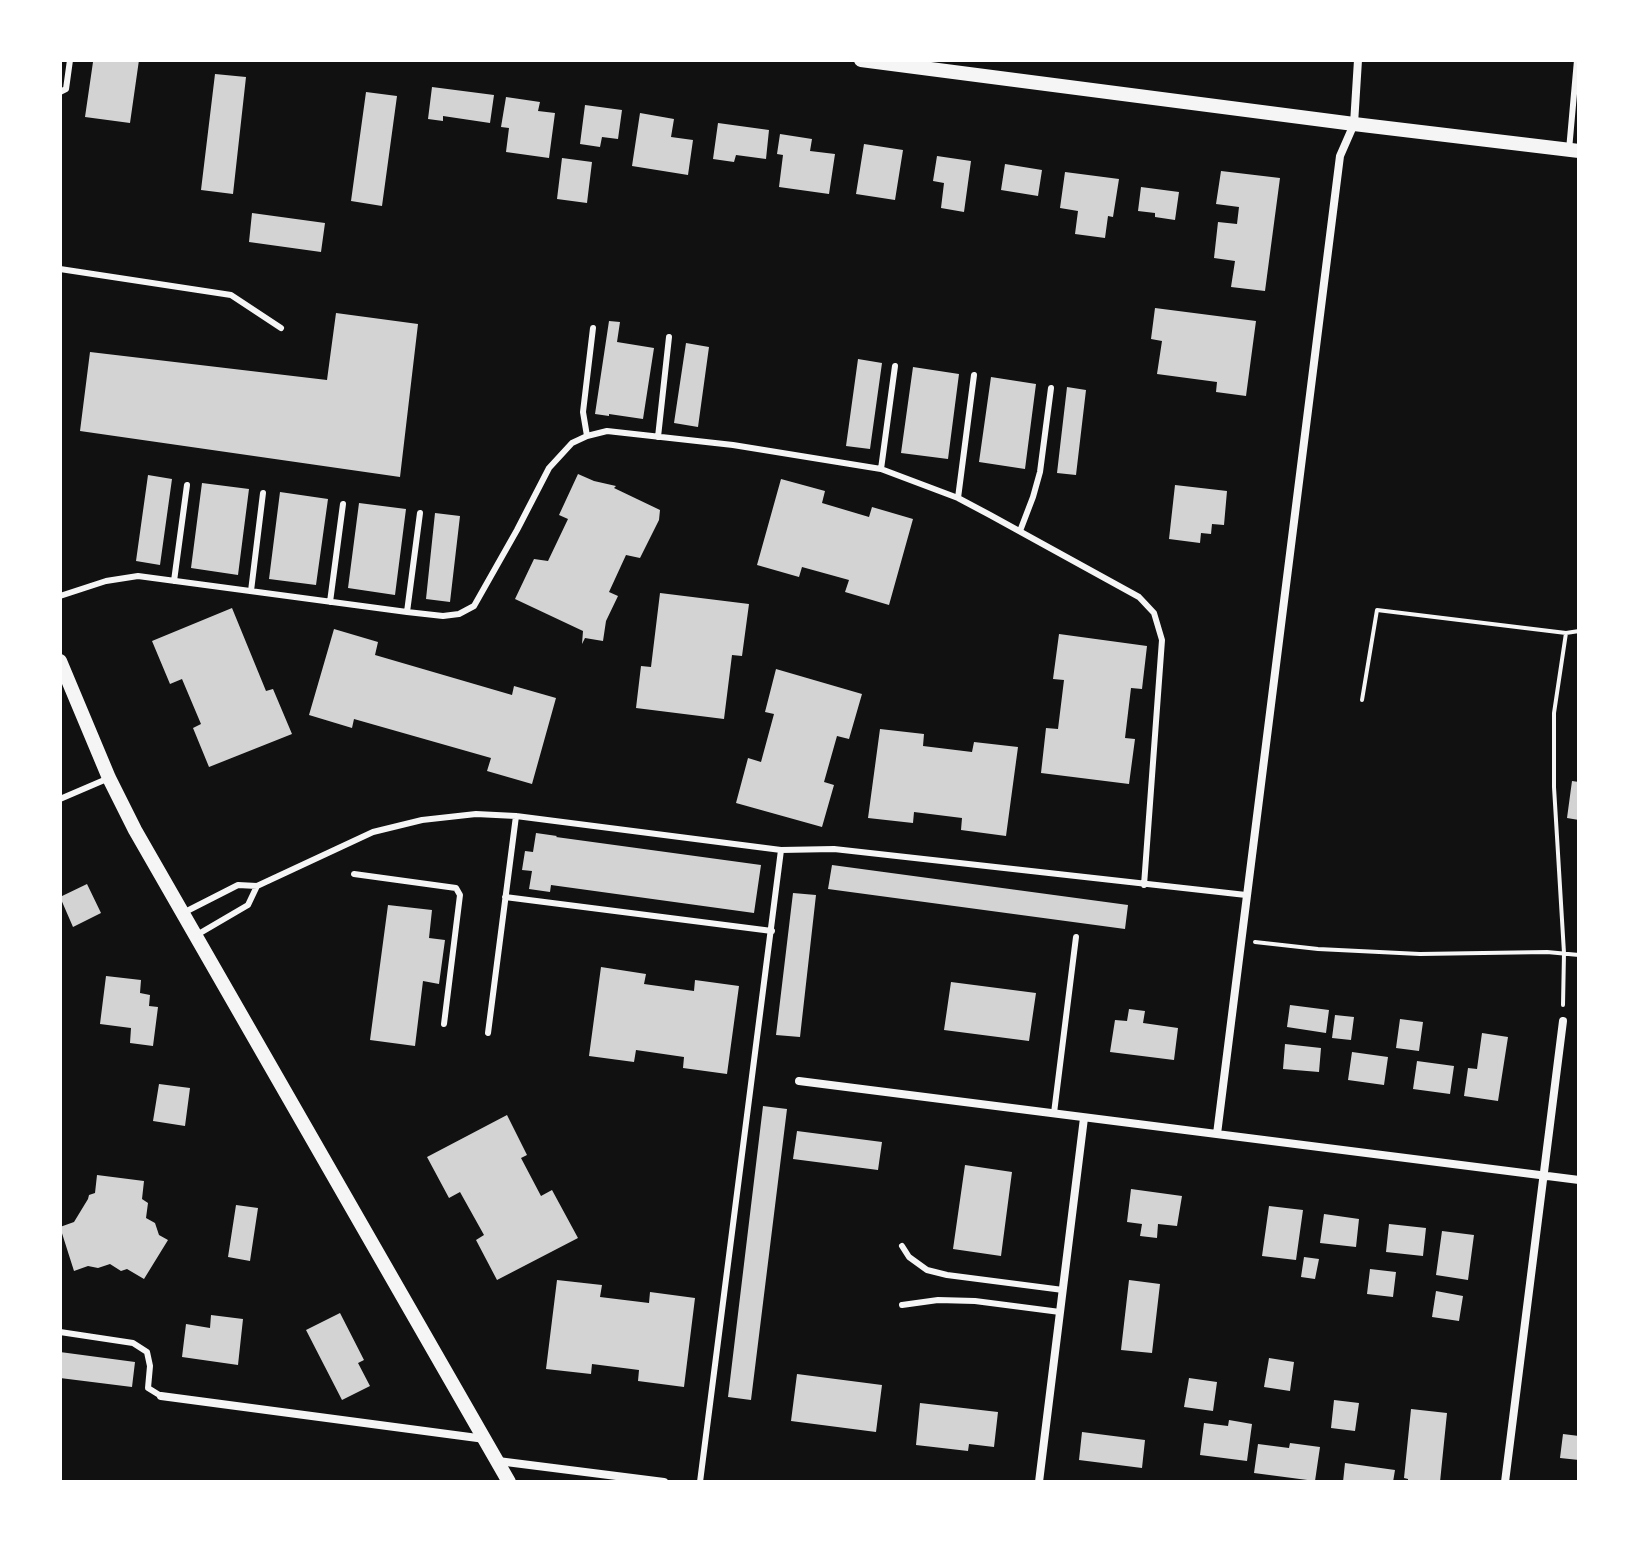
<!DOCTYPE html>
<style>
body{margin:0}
#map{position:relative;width:1639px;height:1542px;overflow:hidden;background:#111;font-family:Helvetica,sans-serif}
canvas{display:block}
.frame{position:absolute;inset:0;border:62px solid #fff;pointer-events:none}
</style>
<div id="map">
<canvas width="1639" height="1542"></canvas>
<div class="frame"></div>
</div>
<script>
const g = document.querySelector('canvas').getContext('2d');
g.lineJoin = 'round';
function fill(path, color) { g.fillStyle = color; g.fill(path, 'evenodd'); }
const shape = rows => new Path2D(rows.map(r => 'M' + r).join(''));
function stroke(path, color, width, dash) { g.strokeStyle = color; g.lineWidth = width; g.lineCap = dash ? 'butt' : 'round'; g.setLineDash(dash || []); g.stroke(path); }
const building = shape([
 [96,60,139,60,130,123,85,117,93,62],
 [215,74,246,77,233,194,201,190],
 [432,87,494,95,490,123,443,116,443,121,428,119],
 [366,92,397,96,382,206,351,201],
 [506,97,540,102,538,111,555,113,549,158,506,152,509,128,501,127],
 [585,105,622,110,618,139,602,137,600,147,580,144],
 [640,113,674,119,671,137,693,140,688,175,632,166],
 [718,123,769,130,766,159,736,155,734,162,713,159],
 [780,134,812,139,810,151,835,154,829,194,779,187,783,155,777,154],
 [864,144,903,150,895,200,856,194],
 [937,156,971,161,964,212,941,208,944,183,933,181],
 [562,158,592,162,587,203,557,199],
 [1005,164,1042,170,1038,196,1001,190],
 [1221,171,1280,178,1265,291,1231,287,1235,261,1214,258,1218,222,1237,224,1239,207,1216,204],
 [1065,172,1119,179,1113,217,1108,216,1105,238,1075,234,1078,211,1060,208],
 [1141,187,1179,192,1175,220,1155,217,1155,213,1138,211],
 [252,213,325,223,321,252,249,242],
 [1155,308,1256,321,1246,396,1216,392,1217,382,1157,374,1162,341,1151,339],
 [336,313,418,324,400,477,80,431,90,352,327,380],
 [609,321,620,322,617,342,654,348,643,419,609,414,609,416,595,414],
 [686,343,709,347,698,427,674,423],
 [858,359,882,363,870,449,846,446],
 [913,367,959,374,948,459,901,453],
 [991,377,1036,384,1025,469,979,462],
 [1067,387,1086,390,1076,475,1057,473],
 [578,474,594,481,616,486,614,488,660,510,659,520,640,558,626,555,609,592,618,596,606,621,603,641,585,638,582,644,583,631,515,599,534,559,548,561,568,519,559,515],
 [148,475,172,479,160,565,136,561],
 [781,479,825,491,822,503,869,517,872,507,913,519,889,605,845,592,849,580,802,567,799,577,757,565],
 [202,483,249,489,238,575,191,568],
 [1175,485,1227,491,1224,525,1212,524,1211,534,1201,533,1200,543,1169,539],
 [280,492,328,499,316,585,269,579],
 [359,503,406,509,395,595,348,588],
 [435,513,460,516,450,602,426,599],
 [660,593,749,604,742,656,732,655,724,719,636,708,641,666,651,667],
 [232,608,266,691,273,689,292,734,209,767,193,728,201,724,182,679,170,684,152,641],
 [334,629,378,642,375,655,512,695,514,686,556,698,532,784,487,771,491,758,354,719,352,728,309,715],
 [1059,634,1147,646,1142,689,1131,688,1125,738,1135,739,1129,784,1041,773,1046,728,1058,729,1064,680,1053,679],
 [776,669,862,694,849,739,837,736,824,782,834,785,822,827,736,803,748,758,761,762,774,714,765,712],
 [880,729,924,734,923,746,972,752,974,742,1018,747,1006,836,961,830,962,818,914,812,913,823,868,818],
 [1572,781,1579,782,1579,820,1567,818],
 [536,833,557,836,556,837,761,865,754,913,551,885,550,892,529,889,532,871,522,870,525,851,533,852],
 [832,865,1128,905,1125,929,828,889],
 [87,884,101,913,73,927,60,897],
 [793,893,816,895,800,1037,776,1035],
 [388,905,432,910,429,938,445,940,439,984,423,981,415,1046,370,1040],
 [601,967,646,974,644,984,694,991,695,980,739,986,727,1074,683,1068,684,1057,636,1050,634,1062,589,1056],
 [106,976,141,980,140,993,150,995,149,1006,158,1007,153,1046,130,1043,131,1028,100,1024],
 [951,982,1036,993,1029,1041,944,1030],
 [1290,1005,1329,1010,1326,1033,1287,1027],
 [1129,1009,1145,1011,1143,1023,1178,1028,1174,1060,1110,1052,1115,1020,1127,1021],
 [1335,1015,1354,1017,1351,1040,1332,1038],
 [1400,1019,1423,1022,1419,1051,1396,1048],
 [1482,1033,1508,1037,1498,1101,1464,1096,1468,1068,1477,1069],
 [1285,1044,1321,1048,1319,1072,1283,1069],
 [1352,1052,1388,1057,1384,1085,1348,1080],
 [1417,1061,1454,1066,1450,1094,1413,1089],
 [159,1084,190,1088,185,1126,153,1121],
 [763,1106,787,1109,751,1400,728,1397],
 [507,1115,527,1155,521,1158,541,1196,552,1190,578,1238,497,1280,476,1240,484,1235,460,1192,449,1198,427,1157],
 [797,1131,882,1142,878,1170,793,1159],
 [965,1165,1012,1172,1001,1256,953,1249],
 [97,1175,144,1181,142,1199,148,1203,146,1218,155,1223,159,1235,168,1240,144,1279,127,1269,121,1271,110,1264,98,1268,88,1266,74,1271,60,1227,74,1222,88,1199,89,1195,95,1193],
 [1131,1189,1182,1196,1177,1226,1158,1224,1157,1238,1140,1236,1142,1224,1127,1222],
 [236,1205,258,1208,250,1261,228,1257],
 [1269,1206,1303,1210,1296,1260,1262,1256],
 [1324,1214,1359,1219,1356,1247,1320,1243],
 [1389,1224,1426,1228,1423,1256,1386,1252],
 [1442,1231,1474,1235,1468,1280,1436,1275],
 [1304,1257,1319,1259,1315,1279,1301,1277],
 [1370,1269,1396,1272,1393,1297,1367,1294],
 [557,1280,602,1285,600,1297,649,1303,650,1292,695,1298,684,1387,638,1381,639,1370,592,1364,591,1374,546,1369],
 [1129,1280,1160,1284,1152,1353,1121,1350],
 [1436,1291,1463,1296,1459,1321,1432,1317],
 [340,1313,364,1360,358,1363,370,1386,342,1400,306,1330],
 [211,1315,243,1319,238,1365,182,1357,186,1324,210,1328],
 [60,1352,135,1362,132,1387,60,1378],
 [1269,1358,1294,1362,1290,1391,1264,1387],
 [797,1374,882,1385,876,1432,791,1421],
 [1189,1378,1217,1382,1213,1411,1184,1407],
 [1334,1400,1359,1403,1355,1431,1331,1428],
 [920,1403,998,1412,994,1447,969,1444,968,1451,916,1445],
 [1411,1409,1447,1413,1440,1482,1408,1482,1408,1479,1404,1478],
 [1229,1420,1252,1424,1247,1461,1200,1455,1204,1423,1228,1426],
 [1082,1432,1145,1440,1142,1468,1079,1460],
 [1563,1434,1579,1436,1579,1460,1560,1458],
 [1290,1443,1320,1447,1315,1481,1254,1473,1258,1444,1289,1448],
 [1345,1463,1395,1470,1393,1482,1343,1482]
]);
const path = shape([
 [1362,700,1377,610,1566,633,1579,631],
 [1255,942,1318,949,1420,954,1547,952,1579,955],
 [1563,1005,1564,953,1554,787,1554,713,1566,633]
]);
const service = shape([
 [60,92,66,89,70,60],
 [1569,150,1577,60],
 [60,269,231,295,281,328],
 [587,436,583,412,593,328],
 [658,437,669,337],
 [881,469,895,366],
 [958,498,974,375],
 [1020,531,1033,497,1040,472,1051,388],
 [174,581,187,485],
 [251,591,263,493],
 [60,596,106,581,138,576,407,612,443,616,459,614,474,606,517,530,549,468,572,443,587,436,607,431,733,445,881,469,958,498,990,515,1139,597,1154,613,1162,640,1144,885],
 [330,602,343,504],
 [407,612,420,513],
 [60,799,109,778],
 [354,874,456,888,460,895,444,1024],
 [257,886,373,832,422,820,476,814,516,816,781,850,834,849,1246,895],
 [505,897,772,931],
 [183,913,238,885,257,886,248,905,195,936],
 [488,1033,516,816],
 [1054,1113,1076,937],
 [902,1246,909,1257,927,1270,947,1275,1063,1290],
 [902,1305,938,1300,975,1301,1060,1312],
 [60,1332,133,1343,147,1352,150,1366,148,1388,161,1396],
 [700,1482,781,850]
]);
const minor = shape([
 [799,1081,1579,1180],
 [1217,1134,1340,156,1354,124,1358,60],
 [161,1396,485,1439],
 [498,1461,664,1482],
 [1039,1482,1084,1118],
 [1505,1482,1563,1021]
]);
const tertiary = shape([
 [861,60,1354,124,1579,151],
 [60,661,109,778,135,830,509,1482]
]);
fill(building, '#d3d3d3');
stroke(path, '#f5f5f5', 4);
stroke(service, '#f5f5f5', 6);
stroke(minor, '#f5f5f5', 8);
stroke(tertiary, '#f5f5f5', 14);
</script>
